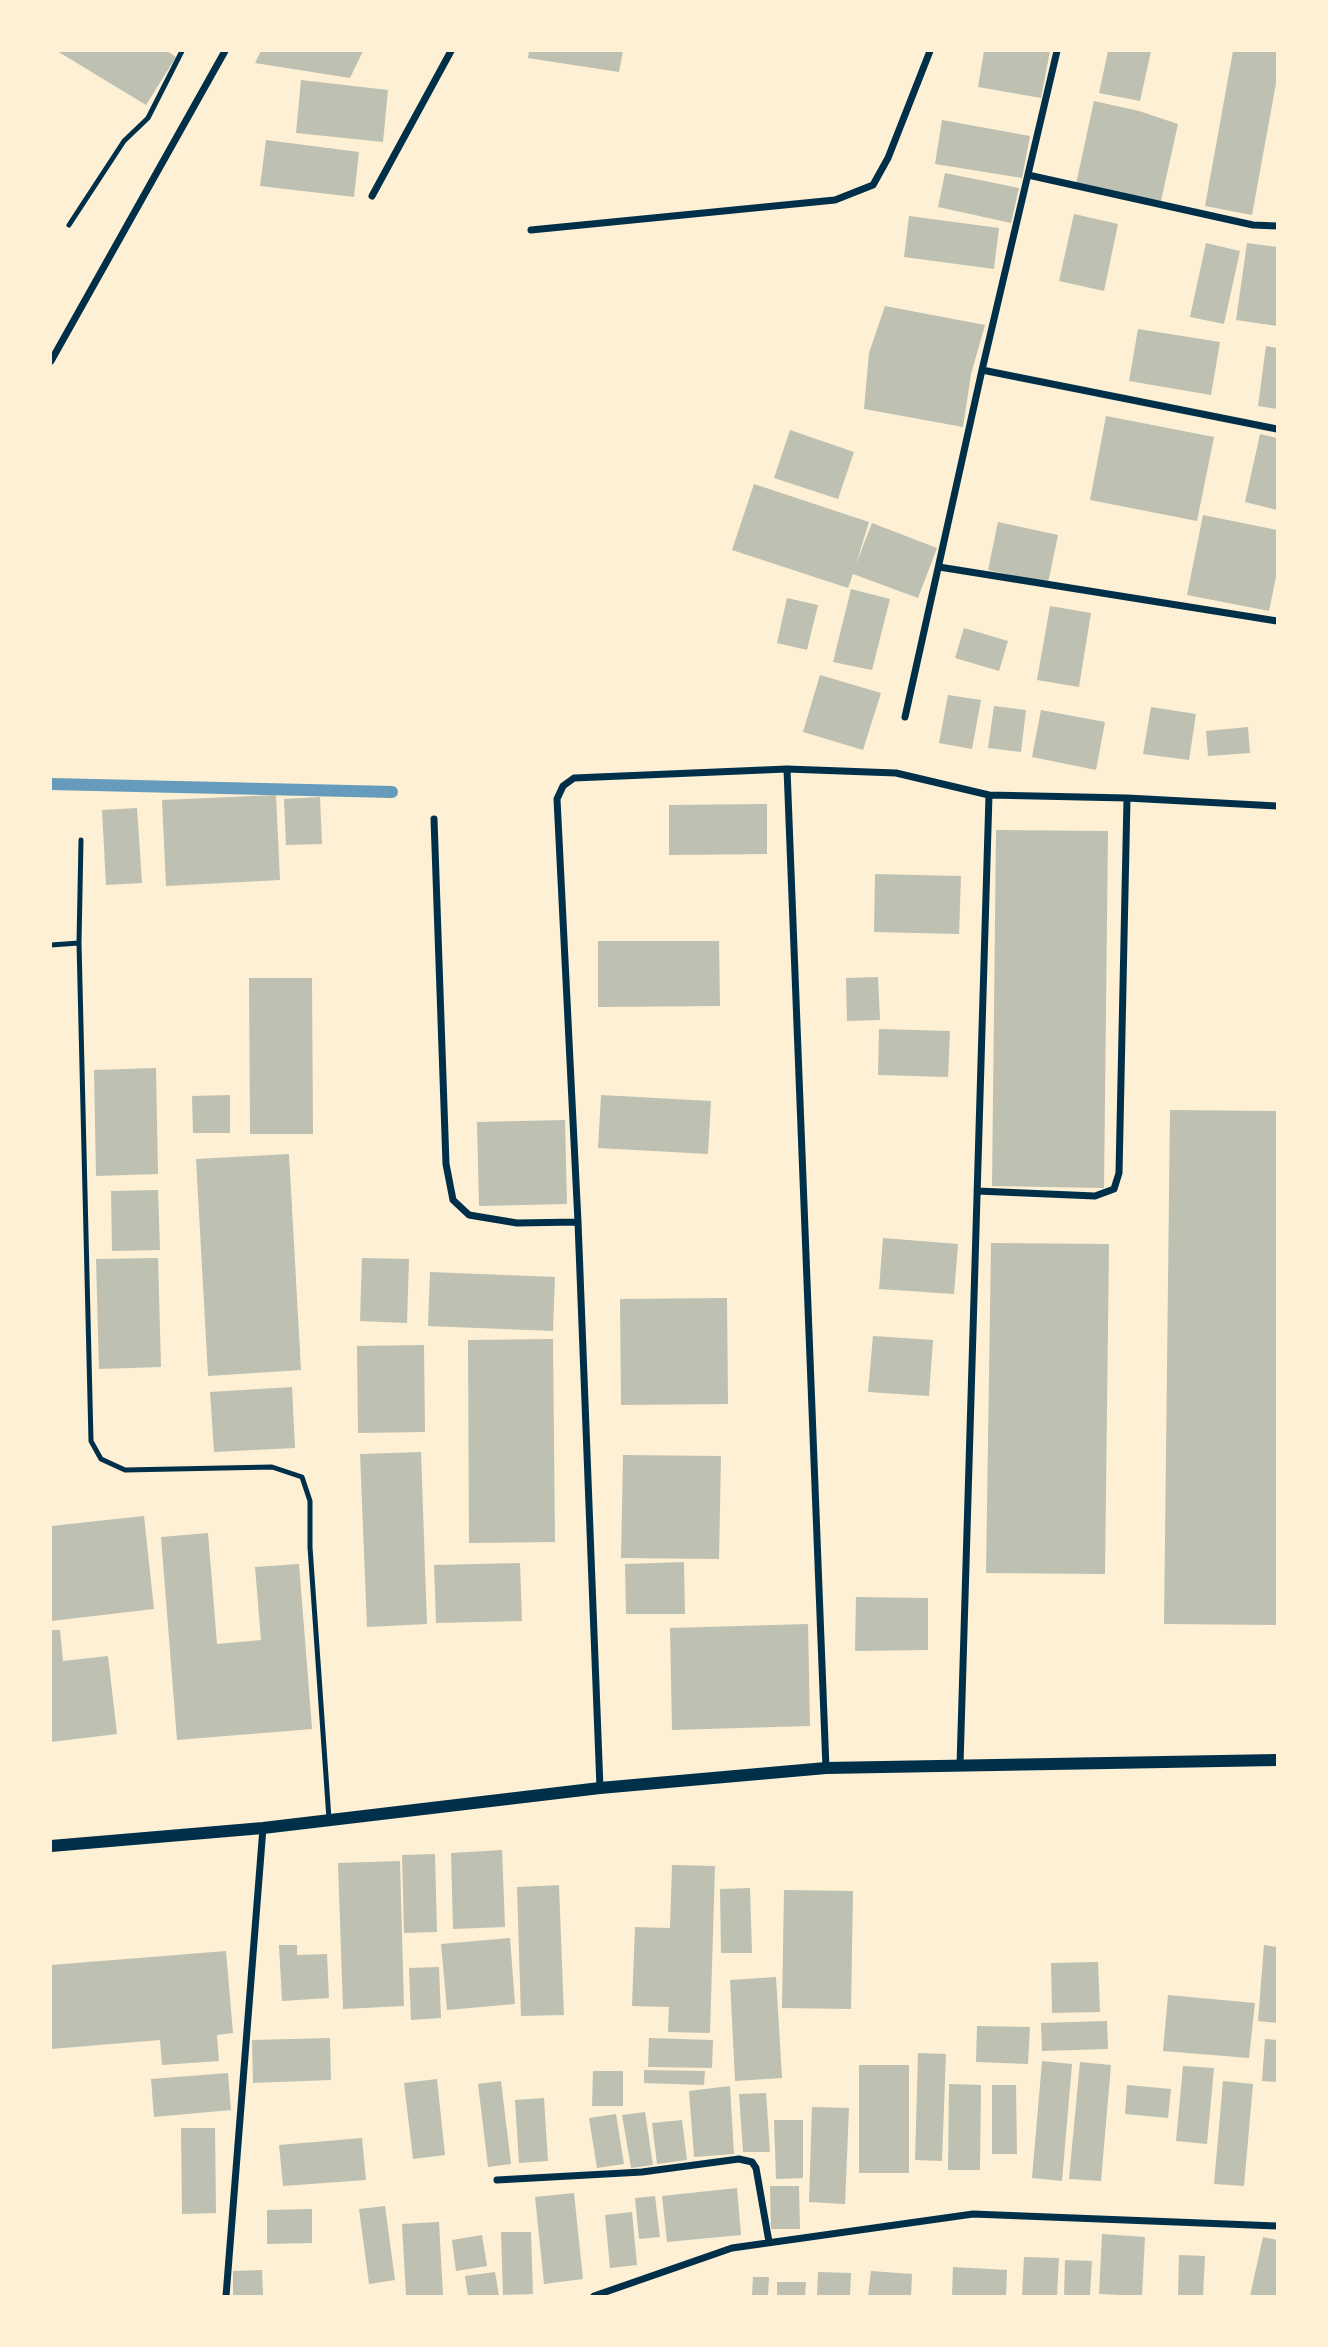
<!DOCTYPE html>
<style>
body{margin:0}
#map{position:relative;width:1328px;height:2347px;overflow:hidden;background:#fdf0d5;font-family:"Roboto Condensed",sans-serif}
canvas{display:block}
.frame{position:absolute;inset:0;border:52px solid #fdf0d5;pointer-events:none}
</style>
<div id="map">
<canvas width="1328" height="2347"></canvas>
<div class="frame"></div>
</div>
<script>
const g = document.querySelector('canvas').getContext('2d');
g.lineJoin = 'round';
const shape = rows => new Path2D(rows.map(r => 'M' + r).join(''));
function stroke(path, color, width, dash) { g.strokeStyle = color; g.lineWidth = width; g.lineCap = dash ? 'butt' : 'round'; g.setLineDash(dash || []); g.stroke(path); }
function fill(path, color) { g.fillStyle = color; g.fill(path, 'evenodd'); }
const stream = shape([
 [51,784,392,792]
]);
const building = shape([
 [57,51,167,51,176,57,146,105],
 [261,51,363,51,350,78,255,63],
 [529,51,623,51,619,72,528,58],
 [984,51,1050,51,1041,98,978,87],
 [1108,51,1151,51,1140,101,1099,93],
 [1233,51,1277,51,1277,78,1252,215,1205,206],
 [301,80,388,90,383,142,296,133],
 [1094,101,1139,111,1178,124,1161,201,1076,184],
 [942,120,1030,136,1022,178,935,164],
 [266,140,359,152,354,197,260,186],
 [945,173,1019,188,1011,223,938,207],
 [1074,214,1118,224,1104,291,1059,281],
 [909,216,999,228,994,269,904,257],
 [1206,243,1240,251,1224,324,1190,317],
 [1247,243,1277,247,1277,326,1236,320],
 [885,306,985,325,971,374,963,427,864,409,869,353],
 [1138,329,1220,342,1211,395,1129,381],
 [1266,346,1277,348,1277,409,1258,406],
 [1106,416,1214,437,1197,521,1090,500],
 [790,430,854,452,838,499,774,478],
 [1260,434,1277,438,1277,510,1245,502],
 [754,484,869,522,856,564,872,523,937,548,918,598,853,574,848,588,732,550],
 [1203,515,1277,530,1277,572,1269,611,1187,595],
 [998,522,1058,535,1048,583,988,570],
 [851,589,890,599,872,670,833,662],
 [787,598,818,605,807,650,777,643],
 [1050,606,1091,613,1079,687,1037,680],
 [964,628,1008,641,999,671,955,658],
 [820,675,881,693,863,750,803,732],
 [948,695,981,700,972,749,939,743],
 [994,706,1026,710,1021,752,988,748],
 [1151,707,1196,714,1189,760,1143,754],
 [1041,710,1105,722,1096,770,1032,757],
 [1248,727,1250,753,1208,756,1206,731],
 [276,795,280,880,166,886,162,800],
 [320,797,322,844,286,845,284,799],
 [767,804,767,854,669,855,669,805],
 [137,808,142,883,106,885,102,810],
 [996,830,1108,831,1104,1188,992,1186],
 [875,874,961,876,959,934,874,932],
 [598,941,719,941,720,1006,598,1007],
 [878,977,880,1020,847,1021,846,978],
 [249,978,312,978,313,1134,250,1134],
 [879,1029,950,1031,948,1077,878,1075],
 [156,1068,158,1174,96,1176,94,1070],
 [230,1095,230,1133,193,1133,192,1096],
 [601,1095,711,1101,708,1154,598,1148],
 [1170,1110,1277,1111,1277,1625,1164,1624],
 [565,1120,567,1204,479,1206,477,1122],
 [289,1154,301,1370,208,1376,196,1159],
 [158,1190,160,1250,112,1251,111,1191],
 [883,1238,958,1244,954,1294,879,1289],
 [991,1243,1109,1244,1105,1574,986,1573],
 [158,1258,161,1367,99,1369,96,1259],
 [362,1258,409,1259,407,1323,360,1321],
 [430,1272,555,1277,553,1331,428,1326],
 [727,1298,728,1404,621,1405,620,1299],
 [873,1336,933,1340,929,1396,868,1392],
 [553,1339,555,1542,469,1543,468,1340],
 [424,1345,425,1432,358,1433,357,1346],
 [292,1387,295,1448,214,1452,210,1392],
 [421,1452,427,1624,367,1627,360,1454],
 [623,1455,721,1456,719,1559,621,1558],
 [144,1516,154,1609,51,1621,51,1526],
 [208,1533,217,1644,261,1640,255,1567,299,1564,312,1729,177,1740,161,1537],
 [684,1562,685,1614,626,1614,625,1564],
 [520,1563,522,1621,436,1623,434,1565],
 [856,1597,928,1598,928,1650,855,1651],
 [808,1624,810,1726,672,1730,670,1628],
 [51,1630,60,1630,63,1661,108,1656,117,1734,51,1742],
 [502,1850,505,1927,453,1929,451,1853],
 [435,1854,437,1932,404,1933,402,1855],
 [400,1861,404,2006,343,2009,338,1863],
 [672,1865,715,1866,710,2033,668,2032,669,2007,632,2006,635,1927,670,1928],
 [559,1885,564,2015,521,2016,517,1887],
 [750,1888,752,1953,721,1953,720,1889],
 [784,1890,853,1891,851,2009,782,2008],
 [510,1938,515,2004,447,2010,441,1944],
 [279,1945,297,1945,297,1955,327,1954,329,1998,282,2001],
 [1264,1945,1277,1947,1277,2023,1258,2021],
 [226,1951,233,2033,217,2035,219,2061,162,2065,160,2040,51,2049,51,1965],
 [1098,1962,1100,2012,1052,2013,1051,1963],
 [439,1967,441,2018,411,2020,409,1968],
 [776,1977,782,2078,735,2081,730,1980],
 [1168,1995,1255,2003,1249,2058,1163,2051],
 [1107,2021,1108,2049,1042,2051,1041,2023],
 [977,2026,1030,2027,1028,2064,976,2062],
 [330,2038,331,2080,253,2083,252,2040],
 [649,2038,713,2040,712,2068,648,2067],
 [1265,2039,1277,2040,1277,2082,1262,2081],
 [918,2053,946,2054,942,2161,915,2160],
 [1042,2061,1072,2064,1062,2181,1032,2178],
 [1080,2062,1111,2065,1101,2181,1069,2179],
 [859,2065,909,2065,909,2173,859,2173],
 [1183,2066,1214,2068,1207,2144,1176,2141],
 [644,2070,705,2071,704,2085,644,2083],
 [593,2071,623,2071,623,2106,592,2106],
 [228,2073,231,2110,154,2117,151,2079],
 [437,2079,445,2155,413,2159,404,2083],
 [501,2081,511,2164,488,2167,478,2084],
 [1223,2081,1253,2084,1244,2186,1214,2184],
 [949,2084,981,2085,980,2170,948,2170],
 [992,2085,1016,2085,1017,2154,992,2154],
 [1127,2085,1171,2089,1168,2118,1125,2114],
 [730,2086,734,2154,694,2157,689,2091],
 [766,2093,770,2152,743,2152,739,2094],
 [544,2098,548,2161,519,2163,515,2100],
 [812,2107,849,2108,845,2204,809,2202],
 [645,2112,653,2165,631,2168,622,2115],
 [616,2114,624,2164,597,2168,589,2118],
 [682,2120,687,2160,657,2164,652,2123],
 [774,2120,803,2120,803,2178,776,2179],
 [181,2128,215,2128,216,2213,182,2214],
 [362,2138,366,2180,283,2186,279,2145],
 [770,2186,799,2186,800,2229,771,2229],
 [737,2188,741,2235,667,2242,662,2196],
 [574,2193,583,2279,544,2284,535,2197],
 [655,2196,660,2237,639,2239,635,2198],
 [385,2206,395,2280,369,2284,359,2209],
 [312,2209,312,2243,267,2244,267,2210],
 [632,2212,637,2265,610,2268,605,2215],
 [439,2222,443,2295,406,2296,402,2224],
 [501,2232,531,2232,533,2294,503,2295],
 [1102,2234,1145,2237,1142,2296,1099,2294],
 [482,2235,487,2266,456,2271,452,2240],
 [1263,2237,1277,2240,1277,2296,1250,2296],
 [1179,2255,1205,2256,1203,2296,1178,2296],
 [1024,2257,1059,2258,1057,2296,1022,2296],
 [1065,2260,1092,2261,1090,2296,1064,2296],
 [953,2267,1007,2270,1006,2296,952,2296],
 [262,2270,263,2296,233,2296,233,2271],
 [871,2271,912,2274,911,2296,868,2296],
 [495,2272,499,2296,468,2296,465,2276],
 [818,2272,851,2273,850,2296,817,2296],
 [753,2277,769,2277,768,2296,752,2296],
 [777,2282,806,2282,805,2296,777,2296]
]);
const service = shape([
 [69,225,124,141,148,118,182,51],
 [81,840,79,943,91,1441,101,1459,125,1470,272,1467,302,1477,310,1501,310,1547,329,1819],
 [51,945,79,943]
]);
const minor = shape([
 [1028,175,1253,225,1277,226],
 [372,196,451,51],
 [531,230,835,200,873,185,888,158,930,51],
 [51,361,225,51],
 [982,370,1277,429],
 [939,567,1277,621],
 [905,717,982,370,1057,51],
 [787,769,826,1768],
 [434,819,446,1164,453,1200,469,1215,517,1223,578,1222],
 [977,1191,1095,1196,1114,1189,1119,1173,1127,798],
 [960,1765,989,795],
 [600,1788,578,1222,557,799,563,786,574,778,787,769,896,773,989,795,1127,798,1277,806],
 [497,2180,642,2172,739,2159,752,2162,756,2168,769,2242],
 [226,2296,263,1828],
 [594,2296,732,2248,973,2214,1277,2226]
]);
const tertiary = shape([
 [51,1846,263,1828,600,1788,826,1768,1277,1760]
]);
stroke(stream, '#669bbc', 12);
fill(building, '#bec0b2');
stroke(service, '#003049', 5);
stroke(minor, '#003049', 7);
stroke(tertiary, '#003049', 12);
</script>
